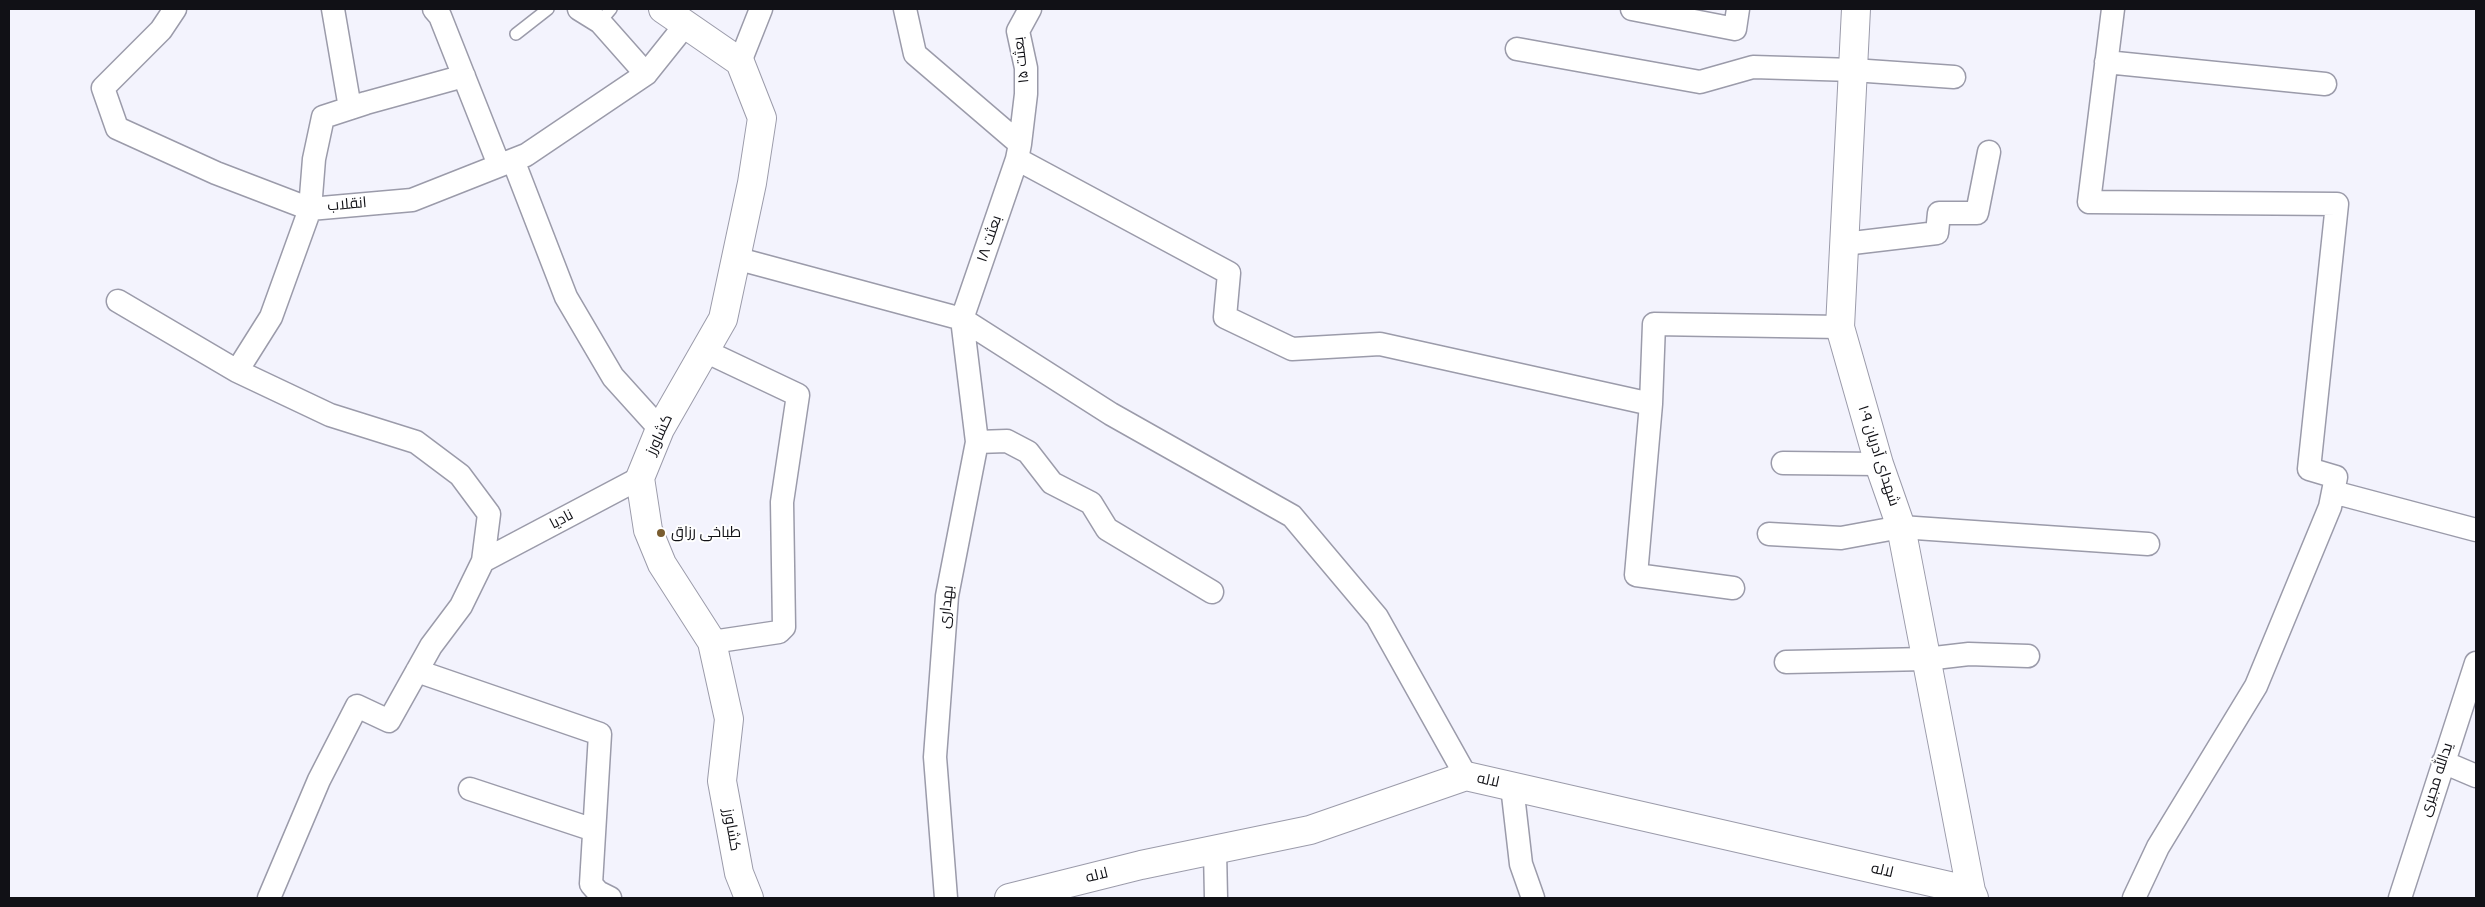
<!DOCTYPE html>
<meta charset="utf-8">
<style>
body{margin:0}
#map{position:relative;width:2485px;height:907px;overflow:hidden;background:#f3f3fd;font-family:Roboto,sans-serif}
canvas{display:block}
.frame{position:absolute;inset:0;border:10px solid #111116;pointer-events:none}
</style>
<div id="map">
<canvas width="2485" height="907"></canvas>
<div class="frame"></div>
</div>
<script>
const g = document.querySelector('canvas').getContext('2d');
g.lineJoin = 'round';
const shape = rows => new Path2D(rows.map(r => 'M' + r).join(''));
function stroke(path, color, width, dash) { g.strokeStyle = color; g.lineWidth = width; g.lineCap = dash ? 'butt' : 'round'; g.setLineDash(dash || []); g.stroke(path); }
function drawText(font, color, halo, rows, align = 'center') {
  g.font = font + ' Roboto,Cairo,sans-serif'; g.lineWidth = 4; g.setLineDash([]); g.textBaseline = 'middle'; g.strokeStyle = halo; g.fillStyle = color; for (const [text, x, y, turn = 0] of rows) {
    g.save(); g.translate(x, y); g.rotate((+turn || 0) * Math.PI / 180); g.textAlign = isNaN(turn) ? turn : align; if (halo) g.strokeText(text, 0, 0); g.fillText(text, 0, 0); g.restore();
  }
}
const lane = shape([
 [600,22,611,9],
 [516,34,548,9]
]);
const street = shape([
 [175,9,161,30,103,88,117,128,216,173,310,209,412,200,526,155,646,74,686,24],
 [333,9,350,108],
 [434,9,440,16,499,165],
 [579,9,600,22,646,74],
 [905,9,915,54,1020,144,1017,159,962,319,977,442,947,596,935,757,946,898],
 [1632,9,1735,29,1738,9],
 [2113,9,2089,202,2337,204,2309,469,2336,477,2330,507,2256,686,2158,847,2134,898],
 [1517,49,1700,82,1753,67,1853,70,1954,77],
 [740,62,761,9],
 [2106,62,2325,84],
 [1020,144,1026,94,1026,68,1018,31,1030,9],
 [1017,159,1229,273,1225,317,1292,349,1380,344,1651,404,1654,324,1840,327],
 [513,160,566,297,613,377,660,429],
 [1844,244,1937,233,1939,213,1977,213,1989,152],
 [735,258,962,319,1111,414,1292,516,1377,617,1466,776],
 [118,301,237,371,330,415,416,442,460,475,489,514,483,561,461,606,431,646,389,721,357,706,319,780,269,898],
 [705,351,798,395,782,502,784,627,779,632,712,642],
 [237,371,271,317,310,209,314,159,323,117,366,103,464,76],
 [1651,404,1636,575,1733,588],
 [977,442,1007,441,1028,452,1052,483,1091,503,1107,529,1212,592],
 [1783,463,1879,464],
 [2333,492,2476,530],
 [1769,534,1841,538,1901,527,2148,544],
 [483,561,640,478],
 [1786,662,1926,659,1969,654,2028,656],
 [417,671,600,734,591,884,598,892,610,898],
 [2443,762,2476,776],
 [1512,786,1521,864,1533,898],
 [470,789,594,830],
 [1215,850,1216,898],
 [2400,898,2476,663]
]);
const secondary = shape([
 [663,9,740,62,762,118,752,183,723,319,660,429,640,478,648,530,662,564,712,642,729,719,722,781,739,873,749,898],
 [1856,9,1840,327,1879,464,1901,527,1971,891,1974,898],
 [1009,898,1141,865,1310,830,1466,776,1971,891]
]);
const markers = [
 [661,533,5,"#795c2f"]
];
const streetNames = [
 ["بعثت ۱۵",1022,60,-97],
 ["انقلاب",347,205,-5],
 ["بعثت ۱۸",990,239,-71],
 ["کشاورز",660,435,-65],
 ["شهدای آدریان ۱۰۹",1878,456,72],
 ["نادیا",562,520,-28],
 ["بهداری",947,607,-84],
 ["یدالله مجیری",2437,780,-72],
 ["لاله",1488,781,12],
 ["کشاورز",731,830,80],
 ["لاله",1882,871,13],
 ["لاله",1097,876,-14]
];
const poiNames = [
 ["طباخی رزاق",671,533]
];
stroke(lane, '#9b9baa', 14);
stroke(street, '#9b9baa', 25);
stroke(secondary, '#9b9baa', 30);
stroke(lane, '#fff', 11);
stroke(street, '#fff', 22);
stroke(secondary, '#fff', 28);
for (const [x, y, r, color] of markers) { const dot = new Path2D(); dot.arc(x, y, r, 0, 2 * Math.PI); g.fillStyle = color; g.fill(dot); stroke(dot, '#fff', 2); }
drawText('15px', '#111116', '#fff', streetNames);
drawText('15px', '#111116', '#fff', poiNames, 'left');
</script>
